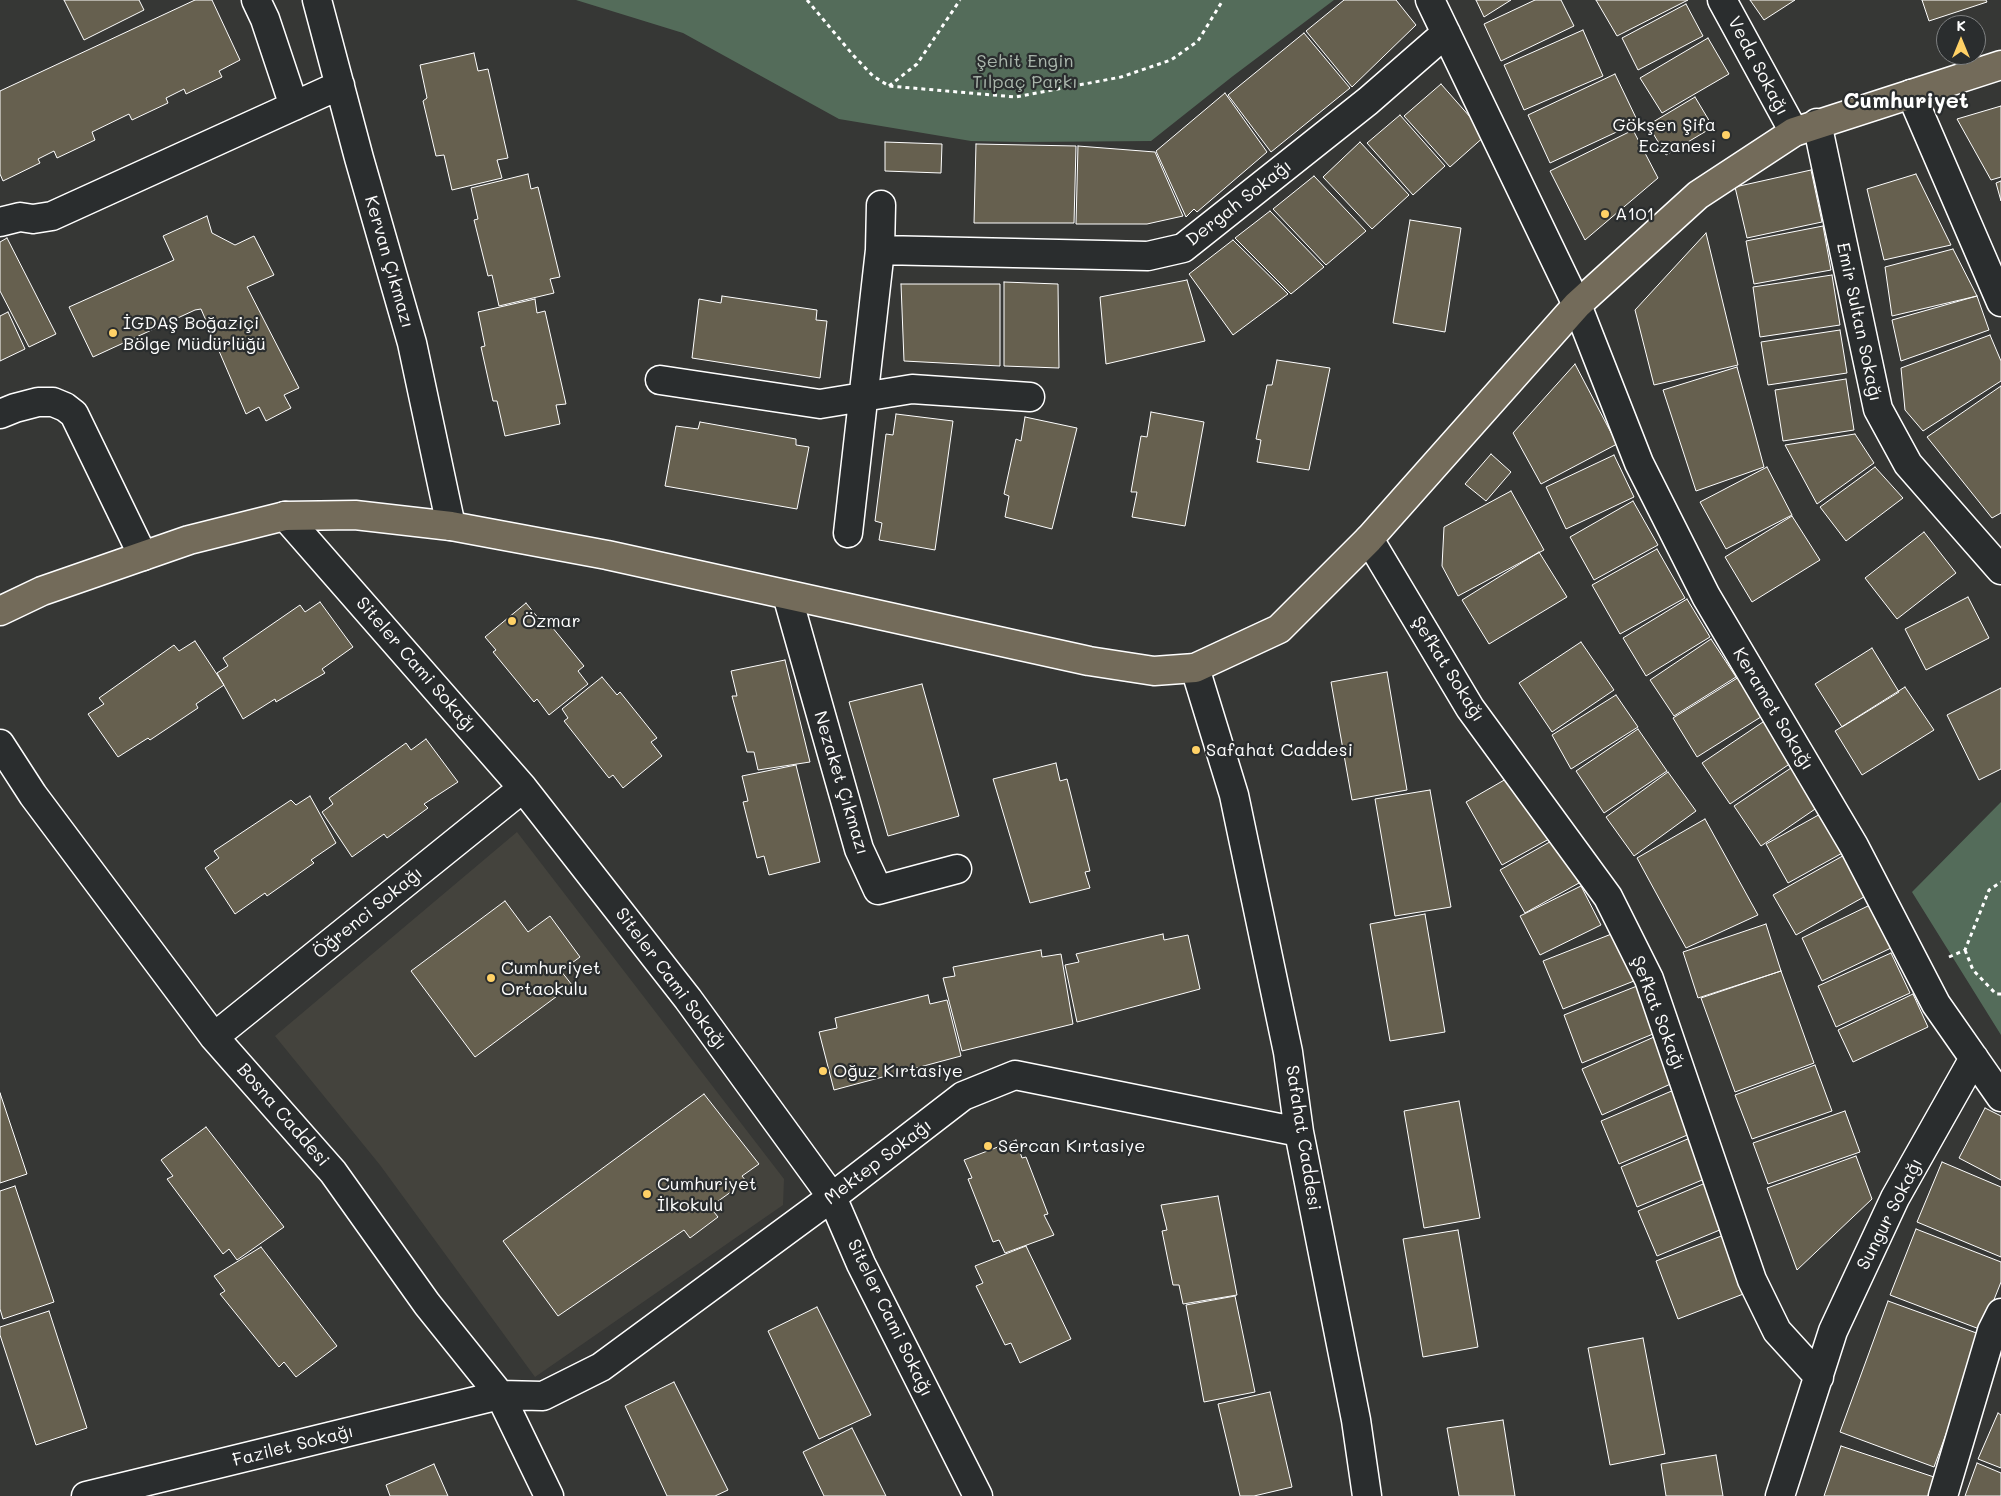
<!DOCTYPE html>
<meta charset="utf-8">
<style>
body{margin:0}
#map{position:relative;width:2001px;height:1496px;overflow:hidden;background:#363735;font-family:Mali,sans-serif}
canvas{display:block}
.north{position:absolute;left:1936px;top:15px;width:50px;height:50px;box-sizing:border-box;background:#2a2d2e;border:1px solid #7f8182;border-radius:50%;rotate:0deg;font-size:14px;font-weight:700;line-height:20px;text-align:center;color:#fff}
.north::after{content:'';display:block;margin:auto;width:18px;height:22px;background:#ffd166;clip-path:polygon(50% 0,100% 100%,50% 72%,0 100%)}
</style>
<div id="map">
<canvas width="2001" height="1496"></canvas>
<div class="north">K</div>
</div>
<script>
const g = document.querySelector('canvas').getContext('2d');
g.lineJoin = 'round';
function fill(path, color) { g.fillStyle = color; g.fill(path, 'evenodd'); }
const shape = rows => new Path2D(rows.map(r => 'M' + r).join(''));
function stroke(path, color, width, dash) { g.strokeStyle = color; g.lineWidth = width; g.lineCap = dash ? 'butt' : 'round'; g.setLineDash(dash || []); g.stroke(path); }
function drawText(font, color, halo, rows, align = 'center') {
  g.font = font + ' Mali,sans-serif'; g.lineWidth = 4.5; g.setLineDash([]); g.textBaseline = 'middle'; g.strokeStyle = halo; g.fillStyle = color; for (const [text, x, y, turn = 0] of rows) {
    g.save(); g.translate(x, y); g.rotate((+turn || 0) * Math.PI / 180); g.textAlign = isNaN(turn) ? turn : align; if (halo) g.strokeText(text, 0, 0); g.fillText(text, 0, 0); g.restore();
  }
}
const built = shape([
 [517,832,784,1179,783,1205,535,1377,380,1165,275,1036]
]);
const green = shape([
 [576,0,1334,0,1233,76,1151,141,1024,142,971,141,839,119,683,33],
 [2001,802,2001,1035,1912,892]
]);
const building = shape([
 [64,0,139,0,144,10,84,40,64,0],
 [195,0,212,0,240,60,219,71,222,77,186,94,184,89,166,98,168,103,132,120,129,114,92,132,95,140,57,158,54,151,38,159,40,163,3,181,0,174,0,91,195,0],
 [1344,0,1396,0,1416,25,1352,87,1306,31,1344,0],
 [1476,0,1511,0,1484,17,1476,0],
 [1535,0,1561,0,1574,26,1501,61,1484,24,1535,0],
 [1596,0,1688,0,1617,36,1596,0],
 [1750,0,1795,0,1764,20,1750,0],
 [1922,0,1986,0,1987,2,1929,21,1922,0],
 [1686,4,1703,36,1638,70,1622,38,1686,4],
 [1583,30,1603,76,1524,110,1504,65,1583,30],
 [1304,33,1350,88,1271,152,1228,95,1304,33],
 [1708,38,1729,74,1662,113,1640,78,1708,38],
 [474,53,478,71,488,69,508,158,497,160,502,178,452,190,444,155,436,156,423,101,427,98,420,65,474,53],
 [1615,74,1638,122,1550,163,1528,115,1615,74],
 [1441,84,1486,135,1450,167,1404,116,1441,84],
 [1225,93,1267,152,1197,212,1194,209,1186,217,1156,151,1225,93],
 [1695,97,1713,127,1666,155,1648,125,1695,97],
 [2001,106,2001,177,1991,180,1957,119,2001,106],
 [1400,115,1445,166,1413,195,1367,143,1400,115],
 [1633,130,1658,178,1585,240,1550,171,1633,130],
 [885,142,942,144,941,173,885,171,885,142],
 [1360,142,1409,195,1372,229,1323,177,1360,142],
 [976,144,1076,146,1074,223,974,223,976,144],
 [1078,146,1155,152,1183,216,1147,224,1076,224,1078,146],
 [1811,170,1822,222,1747,238,1735,187,1811,170],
 [528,174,531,189,538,187,560,277,550,279,554,293,499,306,492,275,488,276,474,220,478,219,471,188,528,174],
 [1916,174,1951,245,1884,260,1867,189,1916,174],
 [1314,176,1366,231,1326,265,1273,209,1314,176],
 [2001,181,2001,201,1996,183,2001,181],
 [1270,211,1324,267,1291,294,1235,238,1270,211],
 [207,216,212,233,235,245,254,236,274,275,247,287,299,388,284,395,291,408,266,421,259,407,246,414,201,309,195,310,93,357,69,307,174,260,163,236,207,216],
 [1410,220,1461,228,1445,332,1393,323,1410,220],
 [1823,226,1831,270,1754,284,1746,241,1823,226],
 [1706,233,1738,365,1654,385,1635,310,1706,233],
 [7,238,56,334,29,347,0,291,0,242,7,238],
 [1233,240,1288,294,1233,335,1189,274,1233,240],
 [1953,249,1977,296,1892,316,1885,267,1953,249],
 [1832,275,1840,325,1760,337,1753,287,1832,275],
 [1187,280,1205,341,1106,364,1100,297,1187,280],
 [1004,282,1058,284,1059,368,1004,366,1004,282],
 [901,284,1000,284,1000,366,904,361,901,284],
 [722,296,817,310,816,320,827,321,820,378,692,358,699,299,721,303,722,296],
 [1977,296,1989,330,1901,361,1892,320,1977,296],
 [535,299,537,313,545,311,566,404,556,405,560,424,505,436,497,401,493,401,481,347,485,346,478,312,535,299],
 [8,312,25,349,0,361,0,316,8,312],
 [1840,330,1847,373,1768,385,1761,342,1840,330],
 [1990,335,2001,361,2001,381,1923,431,1905,410,1901,368,1990,335],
 [1277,360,1330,368,1309,470,1257,462,1261,440,1256,439,1267,385,1272,385,1277,360],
 [1575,364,1617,444,1541,484,1513,433,1575,364],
 [1737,367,1764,467,1696,491,1663,390,1737,367],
 [1846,379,1854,430,1783,441,1775,390,1846,379],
 [2001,386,2001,513,1992,518,1927,437,2001,386],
 [1151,412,1204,422,1185,526,1132,517,1137,492,1131,492,1141,436,1147,437,1151,412],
 [896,414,953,421,935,550,879,540,882,523,875,521,886,434,893,435,896,414],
 [1025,417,1077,428,1052,529,1005,517,1009,496,1004,494,1016,439,1021,441,1025,417],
 [700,422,796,439,796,445,809,447,797,509,665,486,676,426,698,429,700,422],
 [1855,434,1874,463,1817,504,1785,445,1855,434],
 [1491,454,1511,472,1486,501,1465,484,1491,454],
 [1614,455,1634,497,1566,529,1546,487,1614,455],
 [1767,467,1792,515,1726,549,1700,502,1767,467],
 [1875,467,1903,498,1846,541,1820,507,1875,467],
 [1511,491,1544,550,1458,596,1442,566,1444,527,1511,491],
 [1633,501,1658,545,1594,580,1570,537,1633,501],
 [1792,516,1820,560,1752,602,1725,557,1792,516],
 [1924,532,1956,573,1897,619,1865,578,1924,532],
 [1657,549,1685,598,1620,634,1592,585,1657,549],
 [1539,552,1567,597,1489,644,1462,600,1539,552],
 [1968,597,1989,638,1926,670,1905,629,1968,597],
 [1687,599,1710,637,1646,676,1623,638,1687,599],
 [320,602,353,647,322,669,325,673,276,702,275,699,243,719,217,673,228,666,223,658,300,605,305,612,320,602],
 [526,603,539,619,543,616,584,666,578,671,588,684,549,715,537,699,534,702,493,652,496,650,485,637,526,603],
 [1711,639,1736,677,1674,716,1650,680,1711,639],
 [195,641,224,685,196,704,198,708,150,740,148,738,118,757,88,714,104,704,99,698,174,645,179,651,195,641],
 [1581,642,1614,690,1552,732,1519,683,1581,642],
 [1872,648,1899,692,1842,727,1815,684,1872,648],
 [785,660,810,762,758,770,754,752,747,752,732,696,737,696,731,671,785,660],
 [1387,672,1407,790,1352,800,1331,682,1387,672],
 [602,677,617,695,620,692,657,738,651,742,662,756,623,788,613,775,609,778,564,721,568,718,562,709,602,677],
 [1739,677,1764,715,1697,757,1673,718,1739,677],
 [922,684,959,816,888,836,849,702,922,684],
 [1905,687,1934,730,1862,775,1835,731,1905,687],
 [2001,688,2001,769,1979,780,1947,715,2001,688],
 [1616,695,1638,727,1571,769,1552,735,1616,695],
 [1766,720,1794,761,1730,804,1702,763,1766,720],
 [1638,729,1667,771,1604,813,1576,771,1638,729],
 [426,739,458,782,424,804,428,808,387,838,384,834,352,857,322,812,333,804,329,798,406,743,411,750,426,739],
 [1056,763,1060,781,1067,779,1090,871,1085,872,1090,888,1030,903,993,779,1056,763],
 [796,765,820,862,769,875,764,856,757,858,743,802,748,801,742,776,796,765],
 [1794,766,1821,805,1761,846,1734,806,1794,766],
 [1668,772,1696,811,1634,856,1606,817,1668,772],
 [1513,775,1549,839,1502,865,1466,802,1513,775],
 [1430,790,1451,907,1395,916,1375,799,1430,790],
 [310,796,336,843,311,860,314,863,267,896,265,893,235,914,205,868,219,858,214,851,291,800,296,805,310,796],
 [1824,812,1846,851,1788,883,1766,844,1824,812],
 [1705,819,1758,915,1686,948,1637,858,1705,819],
 [1555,839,1579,883,1525,913,1500,870,1555,839],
 [1848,853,1871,893,1796,935,1773,895,1848,853],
 [1581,886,1601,925,1540,955,1520,916,1581,886],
 [505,901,528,932,550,916,580,957,561,971,572,985,475,1057,411,971,505,901],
 [1870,905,1891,948,1822,981,1802,938,1870,905],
 [1425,914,1445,1032,1390,1041,1370,924,1425,914],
 [1766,924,1781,971,1698,998,1683,952,1766,924],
 [1614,933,1634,981,1563,1009,1543,961,1614,933],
 [1163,934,1164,940,1188,935,1200,989,1077,1022,1065,965,1079,962,1076,954,1163,934],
 [1041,950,1042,957,1061,954,1073,1024,962,1051,943,978,955,976,953,967,1041,950],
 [1891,953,1910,993,1836,1027,1818,986,1891,953],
 [1781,971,1814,1063,1735,1092,1701,998,1781,971],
 [1637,986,1653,1034,1582,1063,1564,1015,1637,986],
 [1913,994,1928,1027,1853,1062,1838,1030,1913,994],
 [928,995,930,1004,947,1000,961,1056,834,1090,819,1032,837,1028,835,1018,928,995],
 [1654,1037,1675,1082,1602,1115,1582,1069,1654,1037],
 [1815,1065,1832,1111,1752,1139,1735,1095,1815,1065],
 [1674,1090,1692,1133,1619,1164,1601,1121,1674,1090],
 [0,1093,27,1174,0,1183,0,1093],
 [704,1094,759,1164,742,1176,746,1181,710,1207,718,1217,690,1238,684,1230,558,1316,503,1241,704,1094],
 [1459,1101,1480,1218,1424,1228,1404,1111,1459,1101],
 [1985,1108,2001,1116,2001,1180,1959,1158,1985,1108],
 [1845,1111,1860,1152,1768,1184,1753,1143,1845,1111],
 [206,1127,284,1227,237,1260,229,1249,223,1254,167,1179,173,1176,161,1160,206,1127],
 [1690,1138,1707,1178,1637,1207,1621,1167,1690,1138],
 [1016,1140,1022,1158,1026,1157,1048,1214,1044,1215,1054,1235,1005,1253,999,1240,993,1242,968,1179,972,1178,964,1160,1016,1140],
 [1856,1156,1872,1199,1797,1270,1767,1188,1856,1156],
 [1942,1162,2001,1187,2001,1257,1917,1222,1942,1162],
 [1708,1182,1727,1227,1657,1256,1638,1211,1708,1182],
 [15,1186,54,1302,3,1319,0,1309,0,1191,15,1186],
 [1218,1196,1237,1295,1183,1304,1179,1285,1173,1285,1162,1231,1167,1230,1161,1205,1218,1196],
 [1916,1229,2001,1262,2001,1282,1982,1330,1890,1295,1916,1229],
 [1458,1230,1478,1347,1423,1357,1403,1239,1458,1230],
 [1724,1235,1746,1293,1678,1319,1656,1261,1724,1235],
 [1026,1246,1071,1339,1020,1363,1011,1343,1005,1345,976,1286,983,1283,975,1266,1026,1246],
 [261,1247,337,1346,296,1377,284,1362,279,1367,220,1294,225,1291,214,1276,261,1247],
 [1235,1296,1255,1392,1204,1402,1186,1305,1235,1296],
 [1888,1301,1982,1335,1934,1467,1840,1432,1888,1301],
 [817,1307,871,1415,819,1439,768,1331,817,1307],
 [49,1311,87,1428,36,1445,0,1335,0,1327,49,1311],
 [1643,1338,1665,1454,1610,1465,1588,1348,1643,1338],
 [674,1382,728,1490,715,1496,667,1496,625,1406,674,1382],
 [1270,1392,1292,1487,1254,1496,1240,1496,1218,1404,1270,1392],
 [1998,1413,2001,1415,2001,1468,1978,1459,1998,1413],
 [1503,1420,1515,1496,1459,1496,1447,1428,1503,1420],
 [852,1428,886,1496,824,1496,803,1452,852,1428],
 [1841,1446,1934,1477,1928,1496,1824,1496,1841,1446],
 [1716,1455,1723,1496,1666,1496,1661,1464,1716,1455],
 [1977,1463,2001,1473,2001,1496,1965,1496,1977,1463],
 [434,1464,448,1496,390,1496,386,1485,434,1464]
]);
const path = shape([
 [807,0,853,55,873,76,889,86,1016,97,1121,77,1171,60,1198,41,1223,0],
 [889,86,917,64,960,0],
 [1965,950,1973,970,1996,994,2001,994],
 [1949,957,1965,950,1989,890,2001,882]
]);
const minor = shape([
 [256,0,265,19,294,106],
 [317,0,359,158,412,343,451,526],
 [1430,0,1577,305,1639,463,1706,596,1854,846,1936,1004,2001,1097],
 [1722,0,1794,132],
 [1911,94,2001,302],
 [1817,123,1878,409,1908,464,2001,570],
 [881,205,880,250,1148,256,1183,248,1368,101,1446,33],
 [0,222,20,217,33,219,52,216,340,85],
 [660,380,820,404,912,389,1030,397],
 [0,414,15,408,38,402,53,402,65,407,74,414,143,556],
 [285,516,523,788,688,999,832,1197,861,1264,978,1496],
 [848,533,880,250],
 [1369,539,1470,708,1608,897,1649,979,1752,1280,1777,1331,1819,1377],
 [787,595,859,849,878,890,957,869],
 [1195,668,1234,795,1288,1052,1299,1132,1356,1420,1367,1496],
 [0,744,33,795,214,1037,333,1172,427,1304,500,1395,549,1496],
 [214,1037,523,788],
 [86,1496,500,1395,543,1396,601,1367,832,1197,963,1096,1015,1075,1299,1132],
 [1780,1496,1833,1331,1895,1198,1974,1058],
 [1943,1496,1992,1331,2001,1313]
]);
const major = shape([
 [0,611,42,591,189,540,285,516,355,515,451,526,607,555,1089,661,1154,671,1195,668,1279,629,1369,539,1577,305,1698,195,1794,132,2001,65]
]);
const markers = [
 [1726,135,5,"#ffd166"],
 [1605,214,5,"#ffd166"],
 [113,333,5,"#ffd166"],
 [512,621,5,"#ffd166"],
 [1196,750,5,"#ffd166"],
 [491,978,5,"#ffd166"],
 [823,1071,5,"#ffd166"],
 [988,1146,5,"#ffd166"],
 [647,1194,5,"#ffd166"]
];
const parkNames = [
 ["Şehit Engin",1025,61],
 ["Tılpaç Parkı",1025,82]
];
const streetNames = [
 ["Veda Sokağı",1758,66,62],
 ["Dergah Sokağı",1239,203,-38],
 ["Kervan Çıkmazı",389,262,74],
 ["Emir Sultan Sokağı",1859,322,78],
 ["Siteler Cami Sokağı",416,665,49],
 ["Şefkat Sokağı",1448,669,58],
 ["Keramet Sokağı",1773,709,59],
 ["Nezaket Çıkmazı",841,783,73],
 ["Öğrenci Sokağı",368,913,-39],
 ["Siteler Cami Sokağı",671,979,53],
 ["Şefkat Sokağı",1658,1013,69],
 ["Bosna Caddesi",283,1115,49],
 ["Safahat Caddesi",1303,1138,81],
 ["Mektep Sokağı",878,1162,-37],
 ["Sungur Sokağı",1890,1214,-63],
 ["Siteler Cami Sokağı",890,1318,64],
 ["Fazilet Sokağı",293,1446,-14]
];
const poiNames = [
 ["Gökşen Şifa",1716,125,"right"],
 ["Eczanesi",1716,146,"right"],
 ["A101",1615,214],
 ["İGDAŞ Boğaziçi",123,323],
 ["Bölge Müdürlüğü",123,344],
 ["Özmar",522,621],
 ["Safahat Caddesi",1206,750],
 ["Cumhuriyet",501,968],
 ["Ortaokulu",501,989],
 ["Oğuz Kırtasiye",833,1071],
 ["Sercan Kırtasiye",998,1146],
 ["Cumhuriyet",657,1184],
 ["İlkokulu",657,1205]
];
const districtNames = [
 ["Cumhuriyet",1906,101]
];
fill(built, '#44433d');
fill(green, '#546c5a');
fill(building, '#66604f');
stroke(building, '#fff', 1);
stroke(minor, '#fff', 31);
stroke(major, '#fff', 31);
stroke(path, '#fff', 3, [4, 4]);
stroke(minor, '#2a2d2e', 28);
stroke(major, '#736b5a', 28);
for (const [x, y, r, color] of markers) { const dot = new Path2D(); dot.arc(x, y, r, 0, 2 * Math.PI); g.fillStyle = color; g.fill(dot); stroke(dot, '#2a2d2e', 2); }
drawText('18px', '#aab6ac', '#2a2d2e', parkNames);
drawText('18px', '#fff', '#2a2d2e', streetNames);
drawText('18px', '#fff', '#2a2d2e', poiNames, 'left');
drawText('bold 22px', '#fff', '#2a2d2e', districtNames);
</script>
